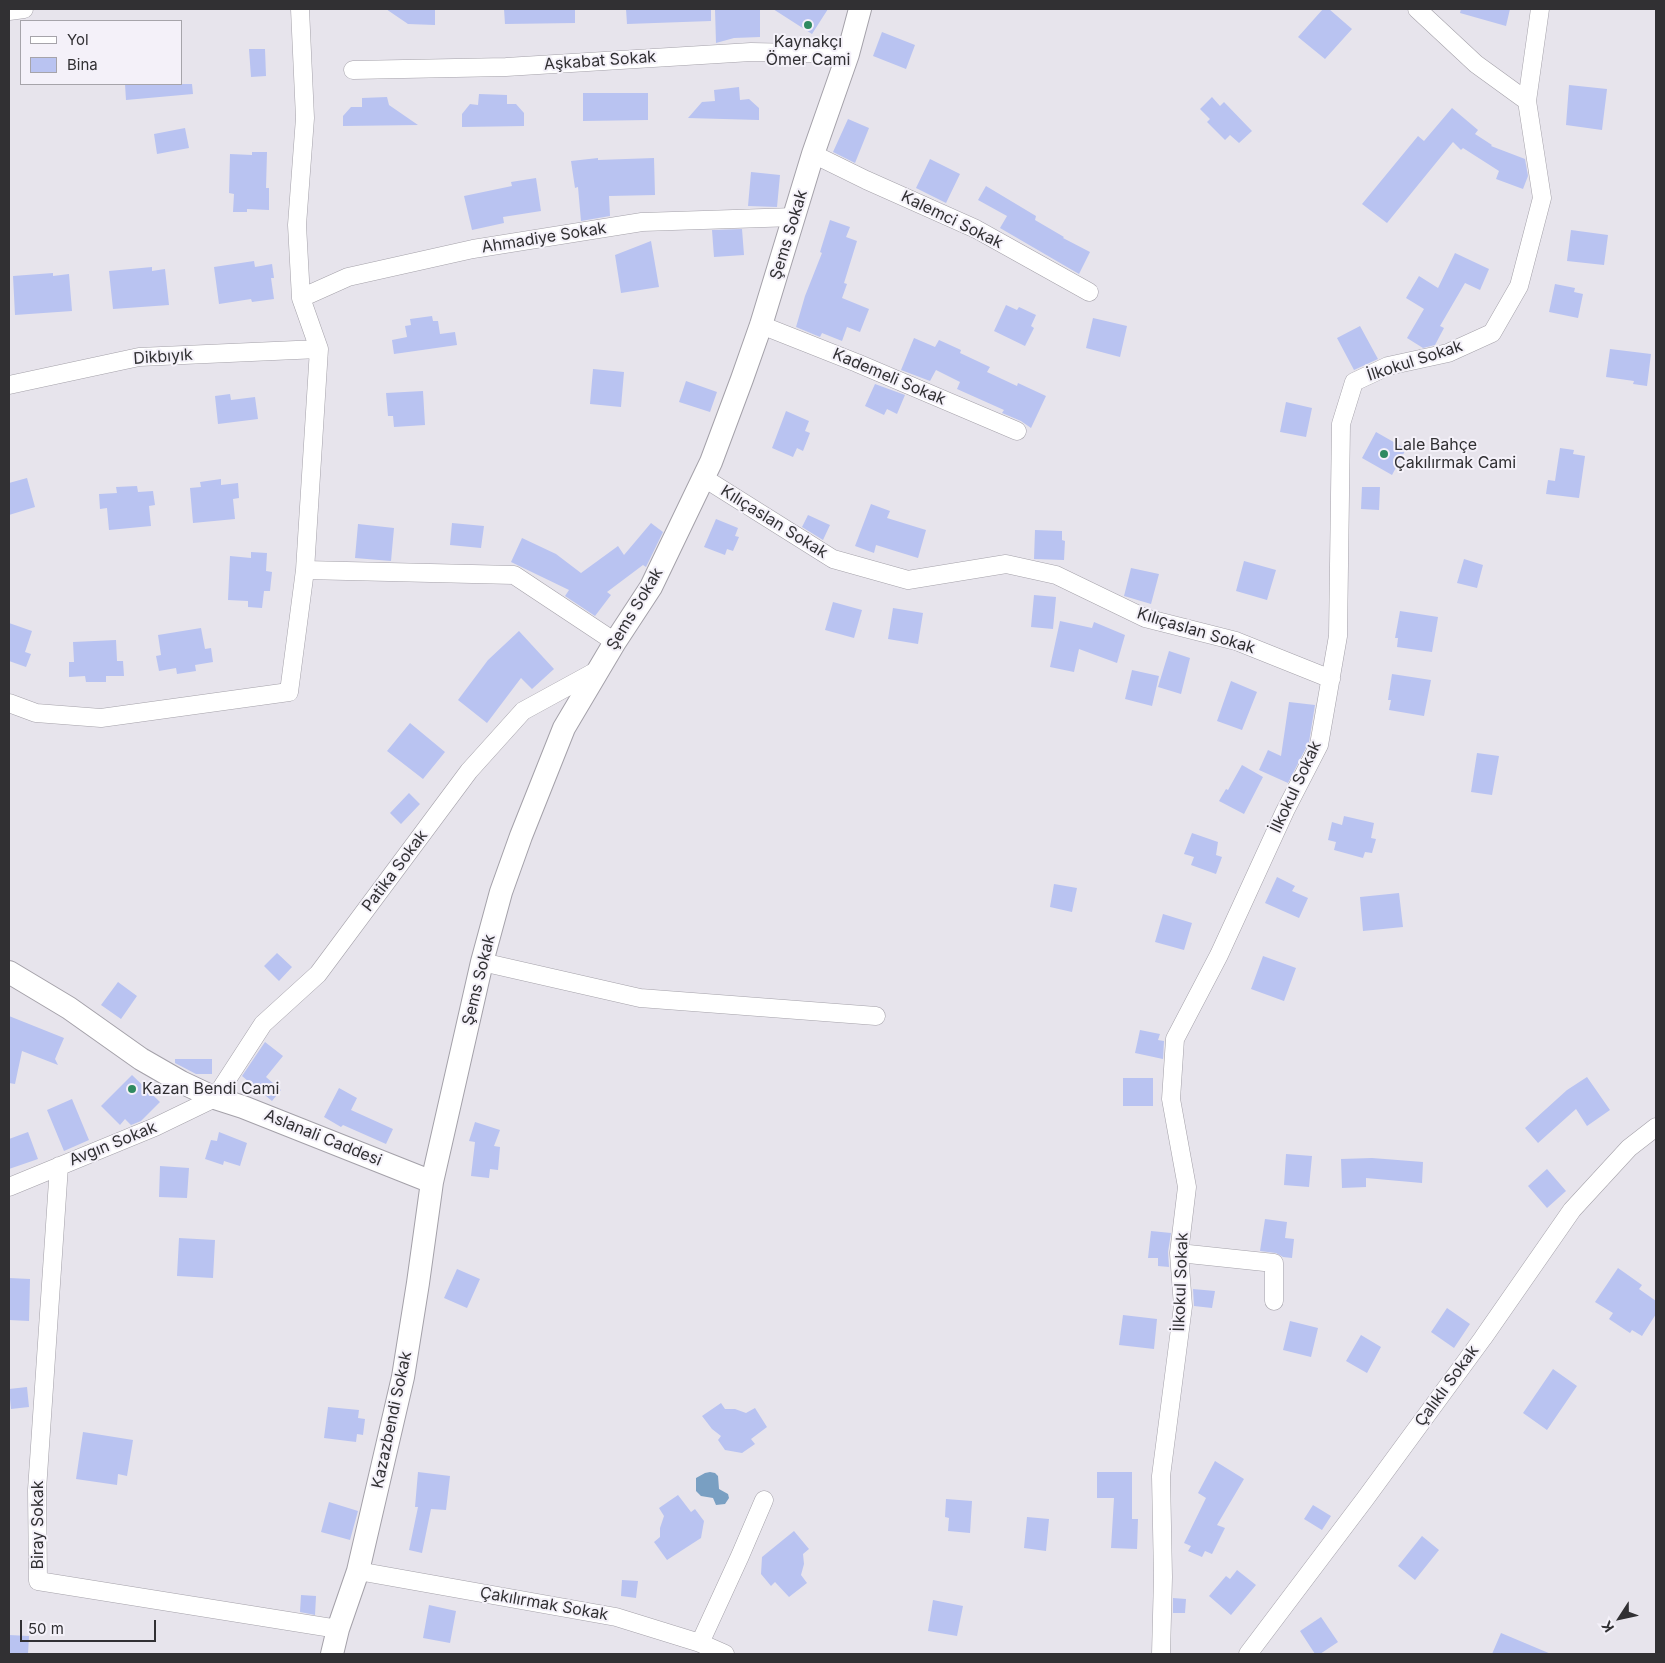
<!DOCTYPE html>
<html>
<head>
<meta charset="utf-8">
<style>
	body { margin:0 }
	#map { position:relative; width:1665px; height:1663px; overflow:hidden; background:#e7e4ec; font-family:Inter,sans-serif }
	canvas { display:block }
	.frame { position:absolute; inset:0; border:10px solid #313033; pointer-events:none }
	.legend { position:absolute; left:20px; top:20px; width:162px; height:65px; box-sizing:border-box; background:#f4f1f9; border:1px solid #a6a4aa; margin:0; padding:6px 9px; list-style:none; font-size:15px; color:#313033 }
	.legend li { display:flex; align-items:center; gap:10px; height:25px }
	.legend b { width:25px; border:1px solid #a6a4aa }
	.north { position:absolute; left:1595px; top:1593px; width:50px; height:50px; -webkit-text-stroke:4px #f4f1f9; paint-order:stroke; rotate:235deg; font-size:14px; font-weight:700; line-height:20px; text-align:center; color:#313033 }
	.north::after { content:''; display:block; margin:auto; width:18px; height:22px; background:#313033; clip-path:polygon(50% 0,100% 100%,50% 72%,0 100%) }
	.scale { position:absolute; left:20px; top:1620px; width:136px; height:22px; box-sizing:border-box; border:2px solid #313033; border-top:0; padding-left:6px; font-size:15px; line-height:18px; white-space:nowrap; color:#313033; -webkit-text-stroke:4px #f4f1f9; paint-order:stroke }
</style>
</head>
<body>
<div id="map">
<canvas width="1665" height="1663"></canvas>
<div class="frame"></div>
<ul class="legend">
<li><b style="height:6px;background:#fff"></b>Yol</li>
<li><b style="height:14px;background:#b9c3f1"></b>Bina</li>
</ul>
<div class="north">K</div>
<div class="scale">50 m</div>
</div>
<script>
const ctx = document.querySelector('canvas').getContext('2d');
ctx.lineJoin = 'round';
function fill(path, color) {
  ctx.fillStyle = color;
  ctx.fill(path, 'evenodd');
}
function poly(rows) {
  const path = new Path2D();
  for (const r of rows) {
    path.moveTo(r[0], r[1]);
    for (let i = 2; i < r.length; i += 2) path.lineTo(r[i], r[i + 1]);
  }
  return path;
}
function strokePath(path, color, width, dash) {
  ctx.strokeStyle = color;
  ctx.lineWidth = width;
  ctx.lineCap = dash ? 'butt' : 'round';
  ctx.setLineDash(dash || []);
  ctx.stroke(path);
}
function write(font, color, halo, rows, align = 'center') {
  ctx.font = font + ' Inter,sans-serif';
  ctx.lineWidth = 4;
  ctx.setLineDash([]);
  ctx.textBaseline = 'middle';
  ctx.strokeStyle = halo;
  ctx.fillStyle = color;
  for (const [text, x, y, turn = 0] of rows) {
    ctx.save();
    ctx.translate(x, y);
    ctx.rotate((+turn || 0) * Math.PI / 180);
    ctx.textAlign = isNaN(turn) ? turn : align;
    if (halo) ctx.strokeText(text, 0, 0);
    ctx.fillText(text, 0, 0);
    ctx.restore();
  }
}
fill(poly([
	[710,1472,715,1473,718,1476,719,1489,728,1494,729,1498,725,1504,716,1505,713,1498,701,1496,696,1491,696,1478,705,1473]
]), '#799fc2');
fill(poly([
	[386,9,435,9,435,25,408,24],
	[504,9,575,9,575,23,505,24],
	[626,9,711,9,711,21,627,24],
	[715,9,760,9,760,37,734,38,716,43],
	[773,9,828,9,812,34],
	[1323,9,1329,9,1352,29,1325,59,1298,37],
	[1461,9,1510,9,1506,26,1460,13],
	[882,32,915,45,906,69,873,56],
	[249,49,265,49,266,76,251,77],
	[125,84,192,84,193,94,126,100],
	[1569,85,1607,89,1602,130,1566,125],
	[739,87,740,100,749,99,759,108,759,120,688,118,702,102,715,101,714,90],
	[583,93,648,93,648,120,583,121],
	[479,94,507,95,507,104,516,104,524,113,524,126,462,127,462,114,470,104,478,105],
	[387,97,389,105,418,125,343,126,343,116,351,107,362,107,362,98],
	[1212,97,1220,106,1224,102,1252,131,1239,143,1230,135,1225,140,1207,122,1210,119,1200,109],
	[1452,108,1478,130,1475,134,1492,145,1491,146,1525,159,1528,176,1523,189,1496,179,1499,171,1463,148,1461,150,1453,142,1387,223,1362,204,1418,136,1424,141],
	[848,119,869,128,855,163,833,152],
	[185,128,189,148,157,154,154,134],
	[252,152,267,152,266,188,269,188,269,210,247,209,247,212,233,212,234,194,229,193,230,154,252,155],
	[598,158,598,160,654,158,655,195,609,196,610,216,581,221,578,187,575,188,571,161],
	[930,159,960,174,946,203,916,188],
	[751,172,780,175,777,207,748,206],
	[536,178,541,211,503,217,504,223,472,230,464,196,512,186,511,182],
	[986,186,1036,216,1035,220,1064,237,1063,238,1090,252,1079,274,1000,228,1007,216,978,200],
	[830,220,850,227,846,237,857,241,844,283,847,284,842,298,869,309,860,332,847,327,842,341,822,333,820,337,796,327,805,296,822,253,820,252],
	[742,229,744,255,714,257,712,230],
	[1571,230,1608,235,1604,265,1567,261],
	[651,241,659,287,621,293,615,255],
	[1455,253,1489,269,1480,290,1465,283,1440,326,1444,328,1435,345,1423,348,1407,338,1424,309,1406,298,1419,276,1438,288],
	[254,261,255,267,272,264,274,278,271,278,274,299,252,302,251,299,219,304,214,267],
	[152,267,152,271,165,269,169,305,113,309,109,271],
	[53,273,53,276,69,274,72,311,15,315,13,276],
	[1555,284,1575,288,1574,292,1583,294,1578,318,1549,312],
	[1006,305,1017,310,1019,307,1036,315,1031,326,1034,328,1025,346,994,331],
	[432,316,433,321,438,321,440,334,455,332,457,345,394,354,392,340,407,337,405,326,411,325,410,319],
	[1093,318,1127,326,1120,357,1086,348],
	[1360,326,1378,359,1354,370,1337,338],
	[914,338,935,347,939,340,961,350,960,353,990,367,987,372,1017,386,1018,383,1046,396,1031,428,1021,421,1002,413,1004,410,957,389,960,382,936,370,930,381,901,370],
	[1610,349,1651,354,1647,386,1633,384,1634,381,1606,377],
	[593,369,624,372,621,407,590,404],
	[686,381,717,392,710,412,679,402],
	[875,384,905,395,897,414,887,409,884,415,865,406],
	[423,391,425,425,394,427,393,416,388,416,386,393],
	[230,394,231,400,255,397,258,419,218,424,215,396],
	[1286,402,1312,408,1306,437,1280,432],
	[786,411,809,421,805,431,810,433,803,451,797,448,793,457,772,448],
	[1376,432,1406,449,1392,475,1362,458],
	[1560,448,1574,450,1573,454,1585,456,1579,498,1546,494,1548,480,1555,481],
	[27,478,35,507,9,515,9,483],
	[221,479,221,485,238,483,239,498,233,499,235,519,193,523,190,488,201,487,200,482],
	[137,486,138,492,153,491,155,505,149,506,151,526,109,530,107,508,100,509,99,494,117,493,116,487],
	[1362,487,1380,487,1379,510,1361,509],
	[871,504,890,511,887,518,926,530,918,558,876,545,874,553,855,546],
	[808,515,830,525,823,540,802,527],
	[716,519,738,528,735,536,739,537,733,551,727,549,725,555,704,547],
	[452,523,484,526,481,548,450,545],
	[651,523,663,532,646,567,643,565,607,592,611,595,595,616,565,596,569,590,511,562,522,538,556,554,581,573,618,546,624,555],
	[358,524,394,528,391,561,355,558],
	[1035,530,1062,531,1062,540,1065,541,1064,560,1034,559],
	[251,552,267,553,266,571,272,572,270,591,264,591,262,608,248,607,248,601,228,600,230,556,251,558],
	[1464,559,1483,565,1477,588,1457,583],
	[1244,561,1276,570,1267,600,1236,591],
	[1131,568,1159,574,1151,604,1124,596],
	[1034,595,1056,597,1053,629,1031,627],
	[833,602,862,610,854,638,825,630],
	[893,608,923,613,918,644,888,639],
	[1400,611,1438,617,1432,652,1397,647,1398,638,1395,638],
	[1060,621,1092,628,1094,622,1125,635,1117,663,1079,649,1074,672,1050,667],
	[9,623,32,631,25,652,31,654,26,667,9,661],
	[201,628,205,649,211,648,213,662,195,665,196,671,177,674,176,668,159,671,156,656,161,655,158,635],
	[519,631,554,669,532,689,521,678,487,723,458,700,488,660],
	[116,640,117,661,123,661,124,676,106,676,106,682,86,682,85,676,69,677,69,662,74,662,73,642],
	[1169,651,1190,658,1181,694,1158,687],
	[1132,670,1159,676,1152,706,1125,699],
	[1392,674,1431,680,1424,716,1389,710,1391,700,1388,700],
	[1231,681,1257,692,1242,730,1217,721],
	[1289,702,1315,705,1309,742,1288,783,1259,770,1268,750,1281,756],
	[410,723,445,752,423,779,387,751],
	[1477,753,1499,756,1492,795,1471,792],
	[1242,765,1263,777,1244,814,1219,801,1226,789,1228,790],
	[409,793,420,804,401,824,390,813],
	[1344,816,1374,823,1371,838,1376,839,1372,853,1365,852,1363,858,1334,850,1336,842,1328,840,1332,822,1342,825],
	[1192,833,1218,842,1216,855,1222,857,1216,874,1191,865,1194,857,1184,854],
	[1277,877,1295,886,1292,891,1308,898,1299,918,1265,903],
	[1054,884,1077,888,1072,912,1050,907],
	[1399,893,1403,927,1363,931,1360,897],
	[1163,914,1192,923,1184,950,1155,942],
	[277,953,292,967,279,981,264,966],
	[1263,956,1296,968,1284,1001,1251,989],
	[118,982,137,996,121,1019,101,1005],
	[9,1016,64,1038,55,1059,58,1065,22,1051,15,1084,9,1083],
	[1140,1030,1160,1034,1158,1040,1164,1041,1163,1059,1135,1053],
	[265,1042,283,1056,266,1077,281,1090,272,1101,242,1076],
	[175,1059,212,1059,212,1074,196,1074,175,1063],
	[132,1075,160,1102,141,1121,131,1125,125,1119,120,1125,101,1106],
	[1587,1077,1610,1110,1587,1126,1576,1109,1538,1143,1525,1128,1567,1090],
	[1123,1078,1153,1078,1153,1106,1123,1106],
	[339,1088,357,1098,351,1110,393,1129,386,1144,343,1125,341,1127,324,1117],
	[72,1099,89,1140,64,1151,47,1110],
	[475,1122,500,1130,494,1146,500,1147,498,1170,490,1169,489,1178,471,1176,475,1142,469,1141],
	[28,1132,38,1159,9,1169,9,1139],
	[219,1132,247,1143,240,1166,224,1161,223,1165,205,1159,211,1140,217,1141],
	[1286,1154,1312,1156,1309,1187,1284,1185],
	[1372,1158,1423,1162,1422,1183,1366,1178,1366,1187,1342,1188,1341,1159],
	[160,1166,189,1168,187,1198,159,1197],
	[1547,1169,1566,1191,1547,1208,1528,1186],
	[1265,1219,1287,1222,1285,1238,1294,1239,1292,1258,1283,1257,1276,1253,1260,1251],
	[1151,1231,1171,1233,1168,1252,1169,1267,1158,1266,1158,1258,1148,1258],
	[179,1238,215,1240,213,1278,177,1276],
	[1618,1268,1642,1285,1639,1289,1656,1301,1656,1314,1642,1336,1632,1330,1630,1333,1609,1319,1613,1313,1595,1302],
	[457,1269,480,1279,467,1308,444,1298],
	[9,1278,30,1279,29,1321,9,1320],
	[1193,1289,1215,1291,1212,1308,1194,1306],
	[1447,1308,1470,1324,1454,1348,1431,1332],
	[1123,1315,1157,1319,1154,1349,1119,1345],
	[1290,1321,1318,1328,1311,1357,1283,1350],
	[1361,1335,1381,1347,1367,1373,1346,1361],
	[1553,1369,1577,1386,1547,1430,1523,1413],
	[27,1387,29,1407,11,1409,9,1389],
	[721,1403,725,1409,735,1409,746,1413,755,1408,767,1427,751,1439,755,1444,742,1453,725,1450,718,1440,721,1436,712,1429,702,1416],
	[328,1407,359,1410,358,1418,365,1419,363,1435,357,1434,356,1442,324,1438],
	[83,1432,133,1440,127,1476,118,1474,117,1485,76,1479],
	[1215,1461,1244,1479,1217,1525,1225,1528,1212,1554,1205,1551,1202,1557,1188,1551,1191,1546,1184,1543,1206,1498,1198,1493],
	[418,1472,450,1476,446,1510,431,1509,422,1553,409,1550,418,1507,415,1507],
	[1097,1472,1132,1472,1132,1519,1138,1519,1137,1549,1111,1548,1114,1498,1097,1498],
	[678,1495,691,1512,695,1509,704,1521,701,1538,667,1560,654,1542,660,1537,660,1528,664,1516,659,1508],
	[946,1499,972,1501,970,1533,948,1531,949,1518,945,1517],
	[329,1502,358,1511,350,1540,321,1532],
	[1313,1505,1331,1516,1322,1530,1304,1519],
	[1027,1517,1049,1519,1046,1551,1024,1548],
	[794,1531,809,1549,803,1554,804,1564,801,1575,807,1583,789,1597,775,1582,771,1586,761,1574,762,1557],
	[1422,1536,1439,1550,1415,1580,1398,1566],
	[1237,1570,1256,1585,1231,1615,1209,1596,1226,1576,1230,1579],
	[622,1580,638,1581,636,1598,621,1596],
	[301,1595,316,1596,315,1615,300,1612],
	[1173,1598,1186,1599,1185,1613,1173,1613],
	[933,1600,963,1606,957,1636,928,1631],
	[429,1605,456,1611,450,1643,423,1638],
	[1321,1617,1338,1642,1320,1654,1315,1654,1300,1631],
	[1501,1633,1551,1654,1492,1654],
	[9,1635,29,1636,28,1654,9,1654]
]), '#b9c3f1');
const minor = poly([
	[1417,9,1476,64,1527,101],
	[9,11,24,9],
	[353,70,506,67,751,52,848,54],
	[813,154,866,180,976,229,1089,292],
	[301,298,348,277,473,249,642,222,795,217],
	[761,325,857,363,1017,431],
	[9,385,139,357,319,349],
	[704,478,833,559,908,580,1006,564,1056,575,1145,618,1236,641,1331,679],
	[305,570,514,575,615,642],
	[9,703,36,713,101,718,289,692,305,570,319,349,301,298,297,225,305,118,300,9],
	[482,962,640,998,876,1016],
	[59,1166,37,1490,38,1581,338,1629],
	[9,1187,155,1127,215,1098,263,1024,318,974,469,771,523,711,598,670],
	[1179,1253,1274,1263,1274,1301],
	[358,1571,616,1617,700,1643,725,1654],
	[700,1643,740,1556,764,1500],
	[1161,1654,1163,1577,1161,1476,1183,1306,1179,1253,1187,1187,1171,1099,1175,1039,1219,955,1285,811,1319,745,1338,636,1341,424,1354,382,1388,366,1448,353,1492,333,1519,286,1542,198,1527,101,1540,9],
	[1248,1654,1365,1499,1483,1338,1572,1210,1629,1148,1656,1127]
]);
const tertiary = poly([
	[9,972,69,1008,141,1059,181,1082,215,1098,243,1107,432,1182],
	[332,1654,338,1629,358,1571,403,1377,418,1283,432,1182,482,962,501,892,521,836,564,728,615,642,651,587,711,462,742,379,761,325,813,154,848,54,860,9]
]);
strokePath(minor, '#a4a1a9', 19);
strokePath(tertiary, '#a4a1a9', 24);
strokePath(minor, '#fff', 18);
strokePath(tertiary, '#fff', 22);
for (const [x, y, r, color] of [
	[808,25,5,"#2f8a60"],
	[1384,454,5,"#2f8a60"],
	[132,1089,5,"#2f8a60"]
]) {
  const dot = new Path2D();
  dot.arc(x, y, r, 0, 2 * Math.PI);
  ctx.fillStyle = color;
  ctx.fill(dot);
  strokePath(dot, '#f4f1f9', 2);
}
write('16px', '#313033', '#f4f1f9', [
	["Kaynakçı",808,42,"center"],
	["Ömer Cami",808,60,"center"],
	["Lale Bahçe",1394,445],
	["Çakılırmak Cami",1394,463],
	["Kazan Bendi Cami",142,1089]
], 'left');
write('16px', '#313033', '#f4f1f9', [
	["Aşkabat Sokak",600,61,-4],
	["Kalemci Sokak",952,220,26],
	["Şems Sokak",789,235,-73],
	["Ahmadiye Sokak",544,238,-9],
	["Dikbıyık",163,357,-4],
	["İlkokul Sokak",1415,361,-18],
	["Kademeli Sokak",889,377,23],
	["Kılıçaslan Sokak",774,522,32],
	["Şems Sokak",635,609,-59],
	["Kılıçaslan Sokak",1196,631,17],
	["İlkokul Sokak",1296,787,-65],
	["Patika Sokak",395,871,-53],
	["Şems Sokak",479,980,-76],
	["Aslanali Caddesi",323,1138,22],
	["Avgın Sokak",113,1144,-22],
	["İlkokul Sokak",1181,1282,-88],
	["Çalıklı Sokak",1447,1386,-54],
	["Kazazbendi Sokak",392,1420,-78],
	["Biray Sokak",38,1525,-90],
	["Çakılırmak Sokak",544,1604,10]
]);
</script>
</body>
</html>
